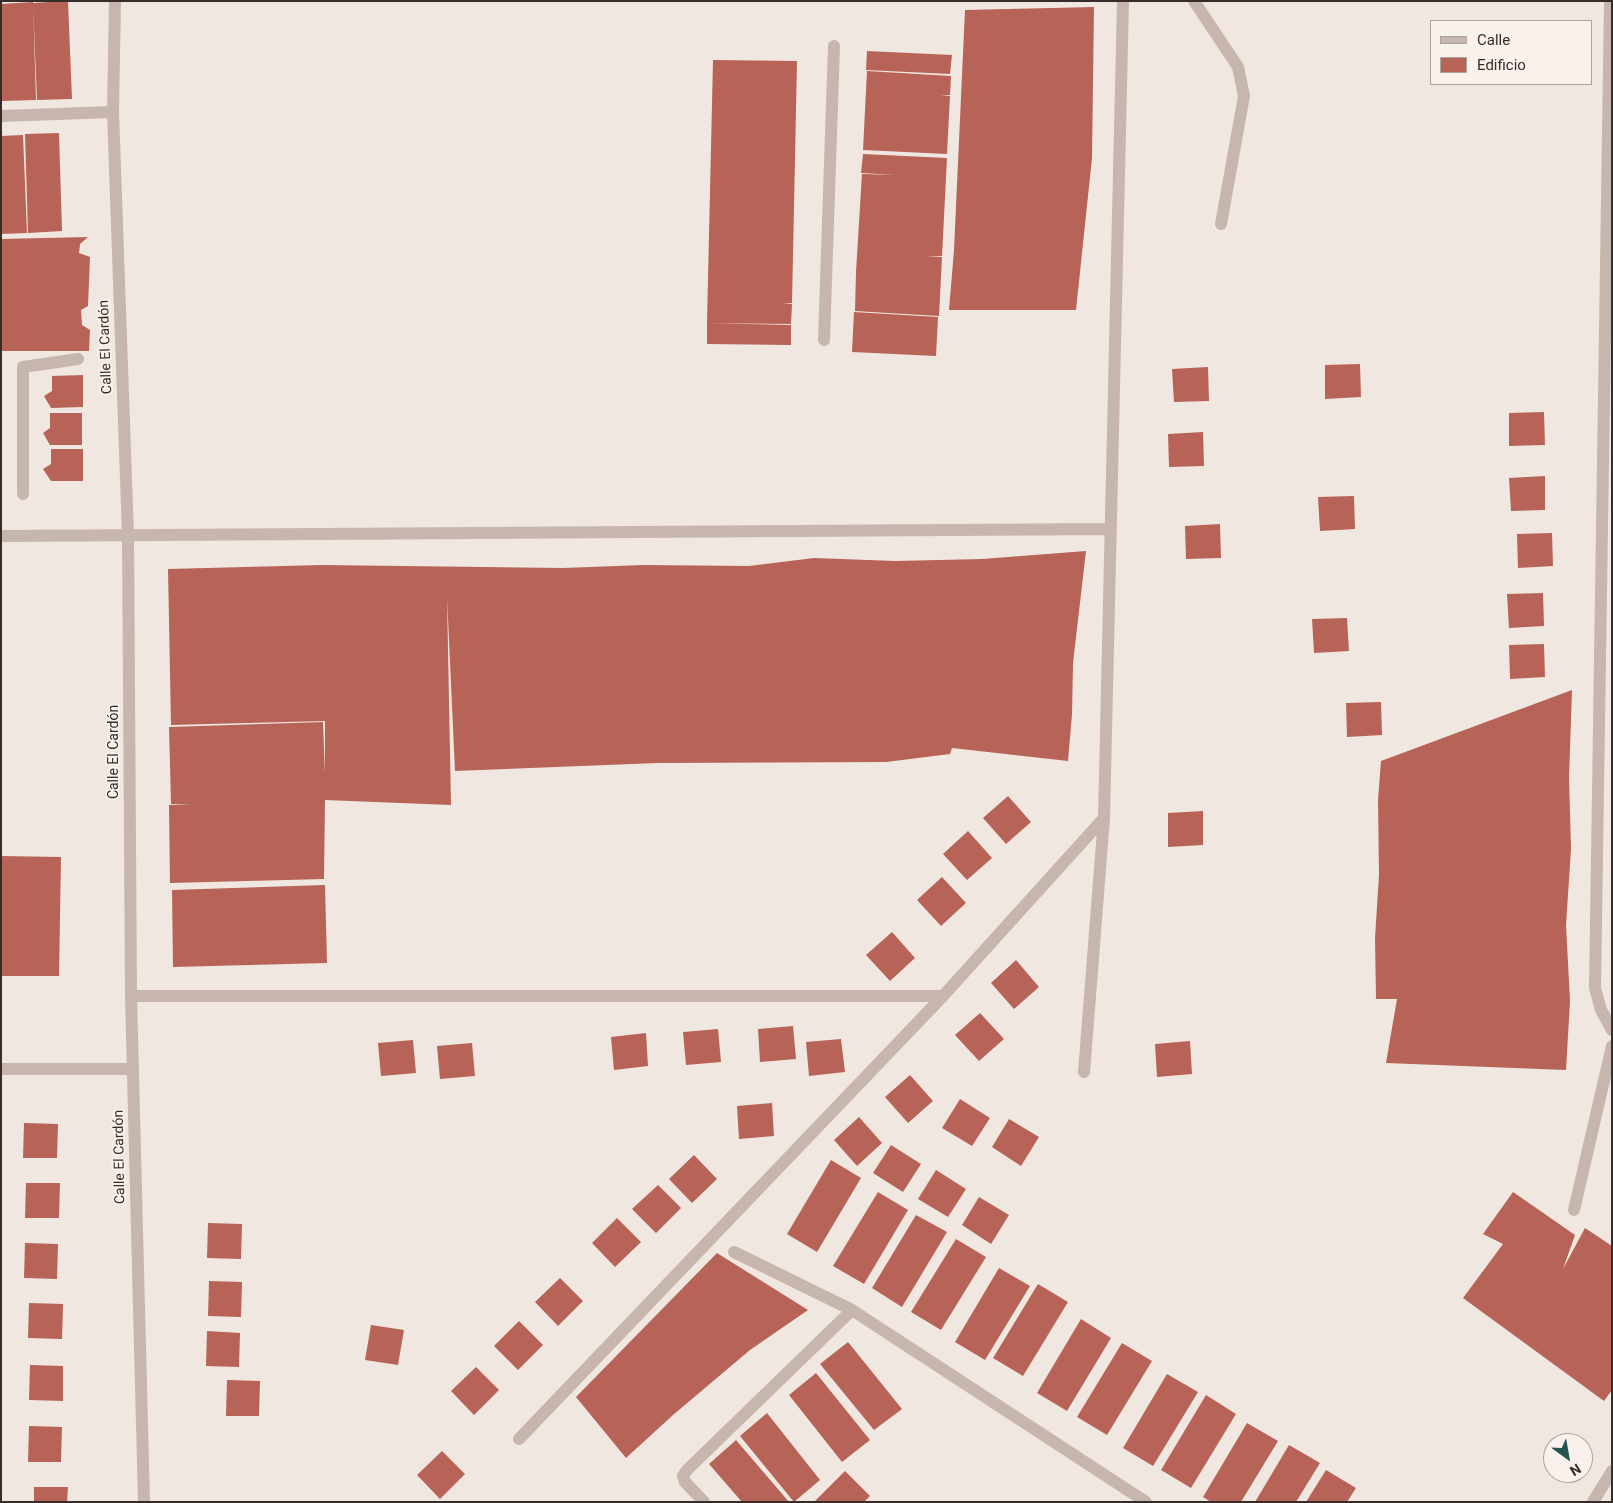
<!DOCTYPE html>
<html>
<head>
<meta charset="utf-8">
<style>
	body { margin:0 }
	#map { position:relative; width:1613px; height:1503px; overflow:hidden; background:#f0e7e0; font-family:Roboto,sans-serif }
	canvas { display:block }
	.frame { position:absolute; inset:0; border:2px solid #362d2b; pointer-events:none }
	.legend { position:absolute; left:1430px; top:20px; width:162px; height:65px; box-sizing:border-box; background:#f8f1ec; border:1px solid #aaa39f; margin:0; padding:6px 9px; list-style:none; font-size:15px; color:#362d2b }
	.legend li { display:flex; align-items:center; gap:10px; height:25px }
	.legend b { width:25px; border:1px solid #aaa39f }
	.north { position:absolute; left:1543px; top:1433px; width:50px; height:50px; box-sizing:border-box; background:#f8f1ec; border:1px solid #aaa39f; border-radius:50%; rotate:148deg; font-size:14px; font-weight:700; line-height:20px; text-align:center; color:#362d2b }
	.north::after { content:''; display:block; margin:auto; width:18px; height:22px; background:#255351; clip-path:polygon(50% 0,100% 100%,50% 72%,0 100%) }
</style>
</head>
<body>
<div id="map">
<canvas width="1613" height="1503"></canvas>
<div class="frame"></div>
<ul class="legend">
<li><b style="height:6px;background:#c7b6ad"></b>Calle</li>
<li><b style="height:14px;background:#b76357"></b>Edificio</li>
</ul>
<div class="north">N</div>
</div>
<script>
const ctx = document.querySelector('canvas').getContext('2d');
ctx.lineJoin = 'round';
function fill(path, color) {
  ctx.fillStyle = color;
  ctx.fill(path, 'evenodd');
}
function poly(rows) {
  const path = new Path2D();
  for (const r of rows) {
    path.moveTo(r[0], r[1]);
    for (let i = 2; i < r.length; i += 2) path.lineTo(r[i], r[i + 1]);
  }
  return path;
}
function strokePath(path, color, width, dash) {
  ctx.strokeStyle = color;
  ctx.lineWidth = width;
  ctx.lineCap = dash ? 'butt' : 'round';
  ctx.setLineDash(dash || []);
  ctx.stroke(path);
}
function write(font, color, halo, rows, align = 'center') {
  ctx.font = font + ' Roboto,sans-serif';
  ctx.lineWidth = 4;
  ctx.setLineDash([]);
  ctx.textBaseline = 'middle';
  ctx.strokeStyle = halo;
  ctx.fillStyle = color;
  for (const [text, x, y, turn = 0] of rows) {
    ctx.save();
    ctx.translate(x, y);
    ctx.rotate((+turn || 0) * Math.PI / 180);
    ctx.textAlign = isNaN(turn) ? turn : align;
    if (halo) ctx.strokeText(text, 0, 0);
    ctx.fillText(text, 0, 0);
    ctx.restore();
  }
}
fill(poly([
	[64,1,68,1,72,99,37,100,33,3],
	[33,2,36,100,2,101,1,4],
	[1094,7,1092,158,1076,310,949,310,954,250,965,10],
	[867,51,952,55,950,74,866,70],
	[713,60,797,61,792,303,783,303,792,304,791,324,707,323],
	[867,71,951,76,950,95,941,95,950,96,947,154,863,150],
	[59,133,62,231,28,233,25,134],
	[23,135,27,233,1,234,1,136],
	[863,154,947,158,942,256,926,256,942,257,939,316,855,311,856,272,862,174,896,175,861,173],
	[88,237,80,244,79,253,90,257,88,306,81,310,82,325,90,330,89,351,1,351,1,239],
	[854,312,938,317,936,356,852,352],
	[707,323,791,325,791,345,707,344],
	[1360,364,1361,397,1325,399,1325,365],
	[1208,367,1209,401,1174,402,1172,369],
	[83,375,83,407,51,408,44,396,52,391,52,376],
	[1544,412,1545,445,1509,446,1509,413],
	[50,413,82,413,82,445,50,445,43,433,50,428],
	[1203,432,1204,466,1169,467,1168,434],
	[51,449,83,449,83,481,51,481,43,469,51,464],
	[1545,476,1545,510,1511,511,1509,478],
	[1354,496,1355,529,1320,531,1318,497],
	[1220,524,1221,558,1186,559,1185,526],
	[1552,533,1553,566,1518,568,1517,534],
	[1086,551,1073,663,1072,714,1068,761,952,748,950,754,886,762,657,763,455,771,447,597,451,805,325,800,324,879,170,883,169,805,191,804,171,804,169,727,323,722,325,774,325,721,171,725,168,569,322,565,563,568,644,565,749,566,814,558,895,561,982,559],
	[1543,593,1544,626,1509,628,1507,594],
	[1347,618,1349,651,1314,653,1312,619],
	[1544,644,1545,677,1510,679,1509,645],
	[1572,690,1569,778,1571,849,1566,925,1570,1001,1566,1070,1386,1063,1397,999,1376,999,1375,938,1379,875,1378,800,1381,761],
	[1381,702,1382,735,1347,737,1346,703],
	[1008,796,1031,822,1006,844,983,818],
	[1203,811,1203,845,1168,847,1168,813],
	[968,831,992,858,967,880,943,854],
	[1,856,61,857,59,976,1,976],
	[942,877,966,903,941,926,917,900],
	[325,885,327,963,173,967,172,890],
	[892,932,915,958,890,981,866,955],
	[1016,960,1039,987,1014,1009,991,983],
	[980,1013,1004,1039,979,1061,955,1035],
	[793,1026,796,1059,760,1062,758,1029],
	[718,1029,721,1062,686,1065,683,1032],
	[646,1033,648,1066,614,1070,611,1037],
	[841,1039,845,1072,809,1076,806,1042],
	[413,1040,416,1073,381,1076,378,1043],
	[1190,1041,1192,1074,1157,1077,1155,1044],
	[472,1043,475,1076,440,1079,437,1046],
	[910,1075,933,1101,908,1123,885,1097],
	[960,1099,990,1118,972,1146,942,1128],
	[772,1103,774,1136,739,1139,737,1106],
	[859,1117,882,1143,857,1166,834,1140],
	[1009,1119,1039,1137,1021,1166,992,1147],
	[24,1123,58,1124,57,1158,23,1158],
	[891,1145,921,1164,903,1192,873,1173],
	[694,1155,717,1179,692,1203,669,1179],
	[831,1160,861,1178,817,1252,787,1234],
	[936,1170,966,1189,948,1217,918,1199],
	[26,1183,60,1183,59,1218,25,1218],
	[658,1185,681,1208,656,1233,632,1209],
	[878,1192,908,1210,864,1284,833,1266],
	[1513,1192,1575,1235,1563,1269,1585,1228,1612,1246,1612,1390,1604,1401,1463,1298,1503,1244,1483,1234],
	[979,1197,1009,1215,991,1244,962,1225],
	[916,1215,947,1232,902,1307,872,1288],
	[617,1218,641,1242,615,1267,592,1243],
	[208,1223,242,1224,241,1259,207,1258],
	[956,1239,986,1257,941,1330,911,1312],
	[25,1243,58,1244,57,1279,24,1278],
	[717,1253,808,1310,750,1350,673,1415,626,1458,576,1397],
	[999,1268,1030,1286,985,1360,955,1342],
	[560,1278,583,1301,558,1326,535,1302],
	[209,1281,242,1282,241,1317,208,1316],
	[1038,1284,1068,1302,1023,1376,993,1358],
	[29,1303,63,1304,62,1339,28,1338],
	[1081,1319,1111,1338,1067,1411,1037,1393],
	[519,1321,543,1345,518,1370,494,1346],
	[371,1325,404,1330,398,1365,365,1360],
	[207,1331,240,1333,239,1367,206,1366],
	[848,1342,902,1409,874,1430,820,1364],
	[1122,1343,1152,1361,1107,1435,1077,1417],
	[30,1365,63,1366,63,1401,29,1400],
	[476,1367,499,1390,474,1415,451,1391],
	[816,1373,870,1440,842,1462,789,1395],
	[1167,1374,1198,1392,1153,1466,1123,1448],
	[227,1380,260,1381,259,1416,226,1416],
	[1206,1395,1236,1414,1191,1488,1161,1470],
	[767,1413,820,1480,794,1502,740,1436],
	[1247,1423,1278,1441,1241,1502,1211,1502,1203,1497],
	[29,1426,62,1427,61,1462,28,1462],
	[736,1440,789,1502,742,1502,709,1464],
	[1289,1445,1320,1463,1296,1502,1255,1502],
	[442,1451,465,1474,440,1499,417,1475],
	[1326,1470,1356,1488,1347,1502,1306,1502],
	[845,1471,870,1496,864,1502,814,1502],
	[34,1487,68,1487,67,1502,34,1502]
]), '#b76357');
strokePath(poly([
	[1194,1,1238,67,1244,96,1221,224]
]), '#c7b6ad', 12);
strokePath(poly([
	[115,1,113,112,128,535,131,996,144,1502],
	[1610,1,1595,988,1601,1010,1612,1030],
	[1,116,113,112],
	[824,340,834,46],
	[23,494,23,367,78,359],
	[1,536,1110,529],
	[131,996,943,996],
	[1,1069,133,1069],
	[1084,1072,1104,818,1123,1],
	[1574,1210,1612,1046],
	[734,1252,852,1310,1146,1502],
	[519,1439,943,996,1104,818],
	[704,1502,685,1482,683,1476,687,1470,852,1310],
	[1593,1502,1612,1471]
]), '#c7b6ad', 12);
write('14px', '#362d2b', '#f8f1ec', [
	["Calle El Cardón",106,347,-92],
	["Calle El Cardón",114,752,-90],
	["Calle El Cardón",120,1157,-91]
]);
</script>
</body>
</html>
